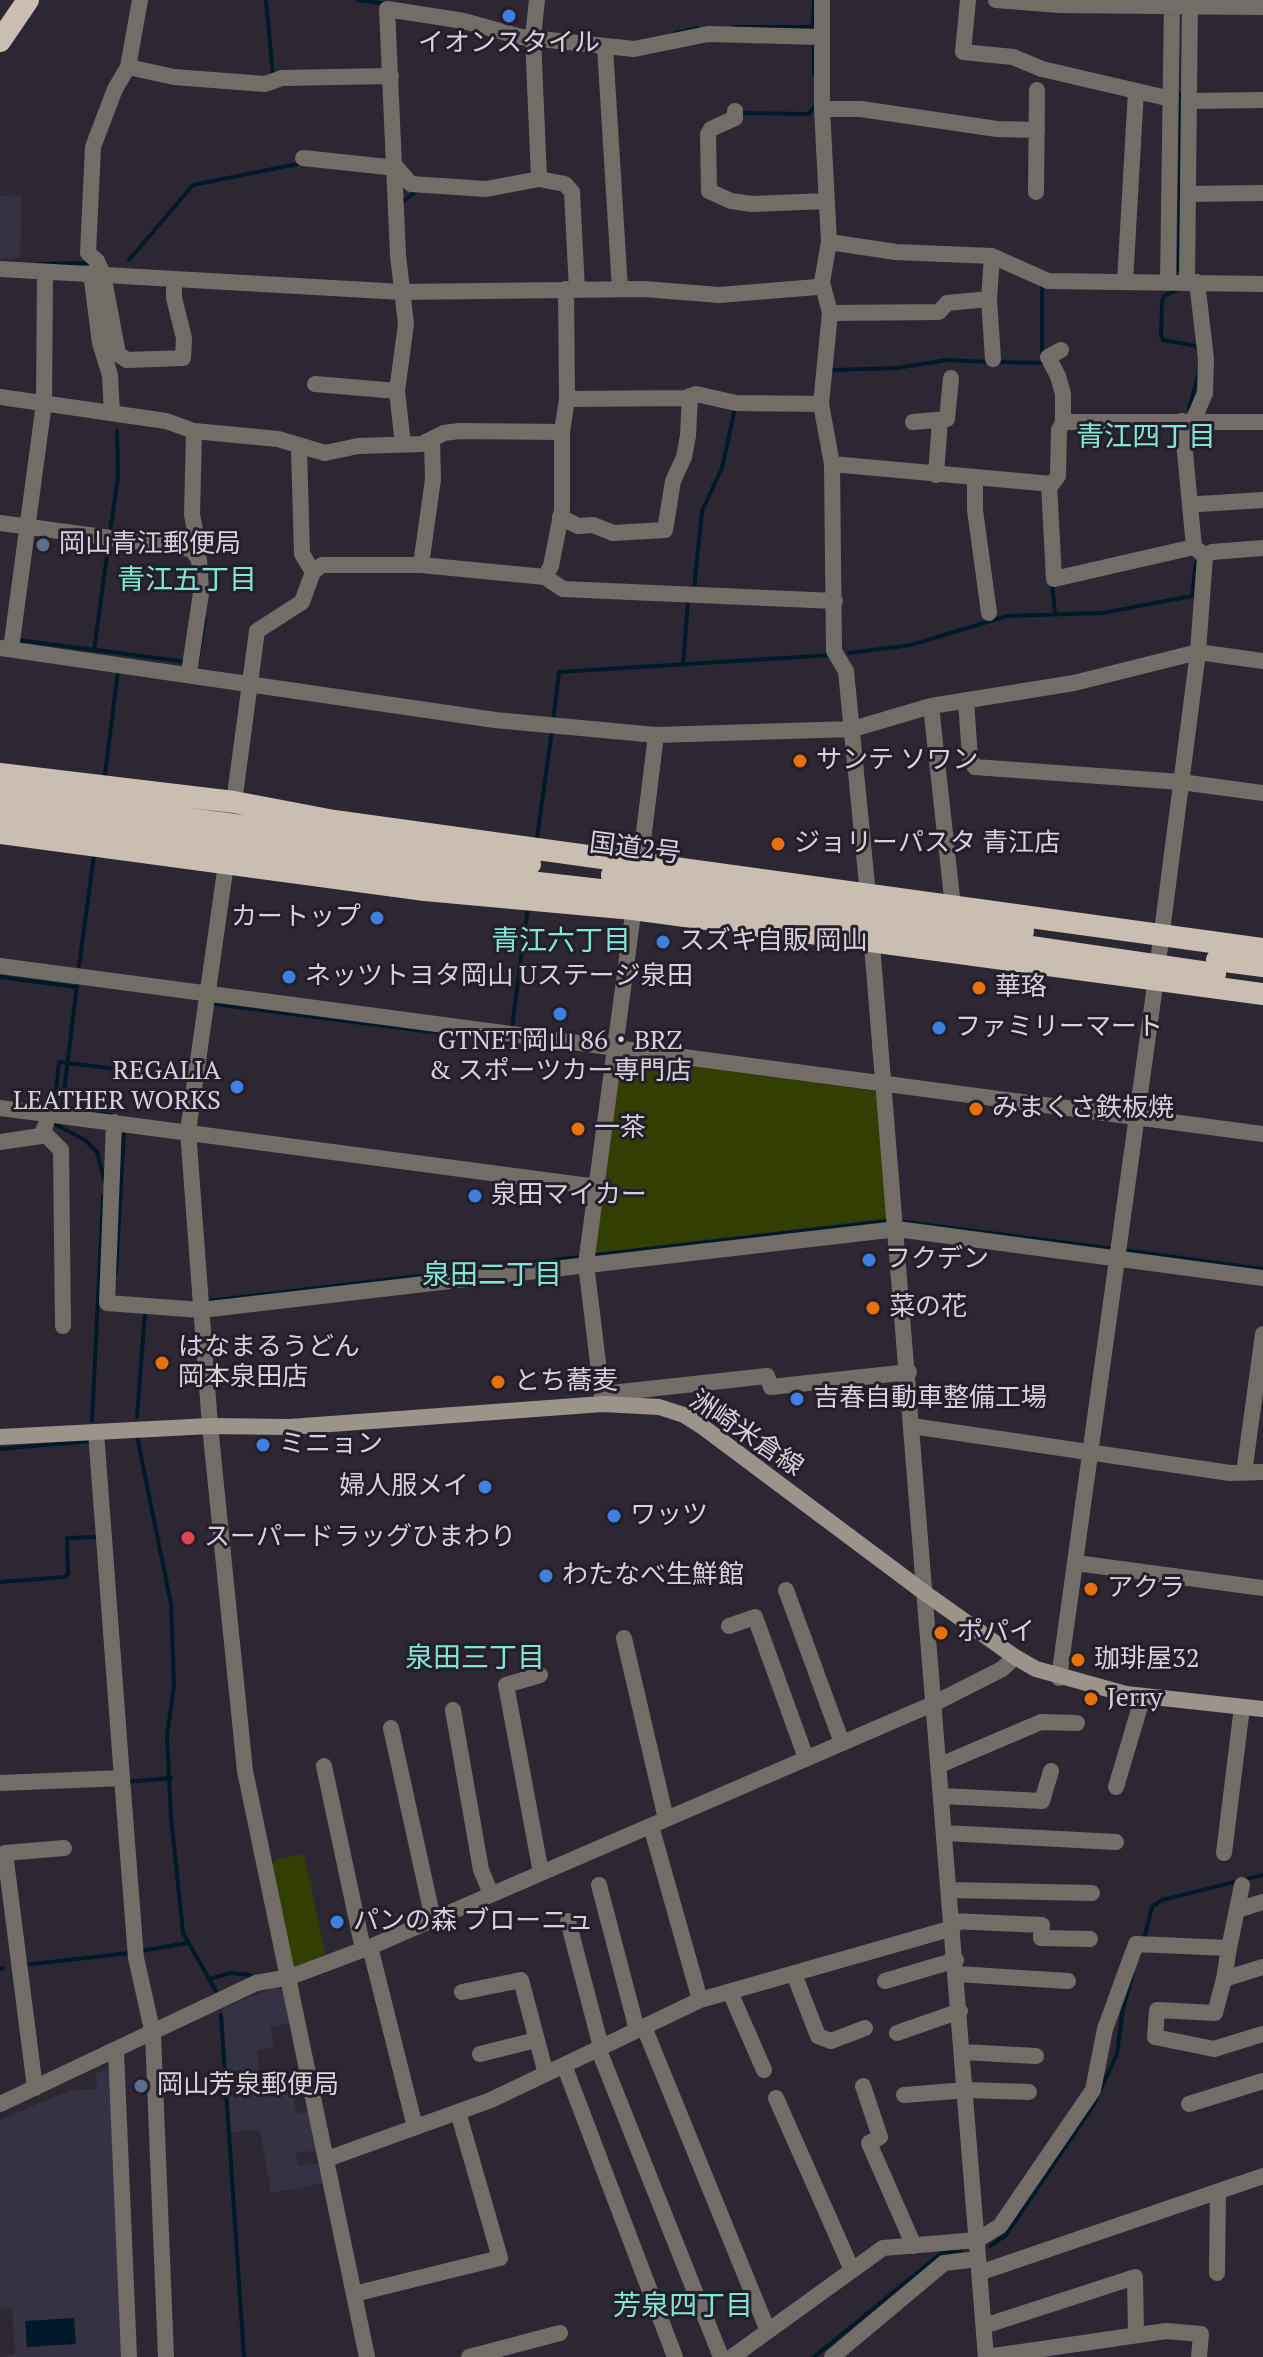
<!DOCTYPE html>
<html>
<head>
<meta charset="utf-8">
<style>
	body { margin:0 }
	canvas { display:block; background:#2d2734 }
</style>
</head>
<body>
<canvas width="1263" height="2357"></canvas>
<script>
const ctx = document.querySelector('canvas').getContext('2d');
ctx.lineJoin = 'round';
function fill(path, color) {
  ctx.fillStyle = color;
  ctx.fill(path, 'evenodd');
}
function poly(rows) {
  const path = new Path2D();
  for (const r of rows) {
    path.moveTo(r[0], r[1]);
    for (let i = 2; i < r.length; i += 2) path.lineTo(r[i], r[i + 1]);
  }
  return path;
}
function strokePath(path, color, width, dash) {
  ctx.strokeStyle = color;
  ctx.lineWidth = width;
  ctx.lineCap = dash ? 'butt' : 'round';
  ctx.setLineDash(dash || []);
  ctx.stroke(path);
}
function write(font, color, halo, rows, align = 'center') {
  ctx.font = font + ' "PT Serif","Noto Sans JP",serif';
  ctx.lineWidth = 6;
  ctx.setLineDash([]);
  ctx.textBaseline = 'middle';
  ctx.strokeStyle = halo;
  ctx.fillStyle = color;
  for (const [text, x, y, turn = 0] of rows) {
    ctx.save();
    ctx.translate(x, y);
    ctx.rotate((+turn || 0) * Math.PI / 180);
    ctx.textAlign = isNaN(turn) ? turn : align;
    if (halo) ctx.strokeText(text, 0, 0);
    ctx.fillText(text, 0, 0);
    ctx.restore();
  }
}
fill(poly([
	[22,195,20,258,0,259,0,196]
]), '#363142');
fill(poly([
	[278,1986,284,1990,291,2023,271,2027,273,2048,257,2050,260,2077,284,2076,289,2092,293,2092,296,2113,310,2112,317,2150,296,2153,298,2166,319,2163,324,2183,271,2193,260,2130,231,2132,222,2008],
	[106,2070,109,2072,122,2357,0,2357,15,2354,12,2308,0,2309,0,2120,71,2090,97,2089,96,2074]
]), '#353243');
fill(poly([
	[628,1057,873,1091,879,1097,889,1218,595,1253,621,1062],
	[304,1854,325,1954,293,1968,272,1865,278,1859]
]), '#333e03');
fill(poly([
	[74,2318,76,2344,27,2347,25,2321]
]), '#001929');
strokePath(poly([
	[266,0,273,76],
	[358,0,388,4],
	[734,27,813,27],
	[813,30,814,0],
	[675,33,697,28],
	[814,42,814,74],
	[741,113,809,114,815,106],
	[402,202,417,191],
	[129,260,193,185,302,163],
	[38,264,89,263],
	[1179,270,1181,94],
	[1042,285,1042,354],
	[1177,290,1164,296,1162,302,1161,336,1163,340,1196,346,1199,351],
	[996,362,1046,363],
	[833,370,897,368,947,360,988,362],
	[1189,409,1199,372],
	[110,532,118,476,117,431],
	[1052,583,1055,613],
	[694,589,702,511,722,468,735,408],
	[18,640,188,662],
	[94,650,109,541],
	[849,653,911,645,1007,616,1102,613,1192,596,1196,562],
	[197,663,205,619],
	[683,665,688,600],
	[553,721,559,672,832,655],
	[105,774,118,671],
	[537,838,552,730],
	[79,966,94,855],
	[0,977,76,987],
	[77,985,62,1108,113,1115],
	[214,1004,510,1042],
	[512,1026,528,907],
	[54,1111,59,1062,188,1078,188,1075],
	[53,1123,85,1140,97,1152,104,1179],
	[897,1221,1114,1249],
	[1123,1250,1263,1269],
	[597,1255,888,1221],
	[116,1273,124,1130],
	[208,1301,579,1257],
	[137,1417,145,1312],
	[92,1421,103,1196],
	[137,1436,171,1604,174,1684,167,1737,171,1817,183,1933,216,1991],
	[0,1449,91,1441],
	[0,1582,65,1577,68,1574,67,1538,96,1537],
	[127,1782,171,1778],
	[1144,1939,1152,1907,1162,1900,1263,1875],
	[141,1951,188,1943],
	[24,1965,129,1953],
	[0,1969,3,1968],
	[209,1979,231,1973,250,1975,252,1979],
	[221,2015,244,2357],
	[990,2246,1006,2235,1093,2106,1117,2054,1123,2008,1133,1974],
	[814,2357,940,2254,961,2250]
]), '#001929', 4);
strokePath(poly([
	[140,0,128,67,115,89,93,147,88,253,97,261,103,274,118,354,127,360,183,358,184,338,174,298,174,279],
	[537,0,533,37,539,179,565,184,572,192,577,290],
	[822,0,822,109,829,242,822,282,830,313,821,404,832,464,834,651,846,671,869,905],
	[968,0,963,52,1013,57,1042,69,1171,99],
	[996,0,1059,5,1263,7],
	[605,47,620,289],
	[128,67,174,77,265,84,282,78,391,76],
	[1189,101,1263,100],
	[822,109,861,109,997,129,1037,130],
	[735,111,735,118,711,129,708,134,709,191,731,201,752,204,826,201],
	[303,158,397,168,411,184,486,189,539,179],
	[1036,192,1037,90],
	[1188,194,1263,193],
	[829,242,896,252,992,256,1048,281,1263,284],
	[992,256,989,299,993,359],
	[0,269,402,292,644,289,719,295,817,287,822,282],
	[91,273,100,343,110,375,112,413],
	[1125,282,1136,91],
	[1168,282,1172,0],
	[1187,282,1190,0],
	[830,313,939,312,947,303,989,299],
	[1061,350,1048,357,1058,376,1063,394,1063,422],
	[315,384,397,391],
	[0,397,166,421,194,431,278,439,325,453,358,446,422,444,444,433,459,431,562,432],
	[567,399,685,398,696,394,736,403,821,404],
	[1182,421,1194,547],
	[1193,421,1205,393,1206,359,1197,282],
	[913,422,947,419,951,378],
	[403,445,397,391,406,324,398,255,387,9,464,21,521,37,634,49,708,34,822,37],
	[299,448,302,554,313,572],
	[832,464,1052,484,1058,476,1059,430,1063,422,1263,422],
	[936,475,940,420],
	[975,478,975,510,989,613],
	[1049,484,1054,579,1194,547,1205,556],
	[1199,504,1263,500],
	[560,517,578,526,593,525,613,533,665,530,673,481,684,457,688,436,690,396],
	[0,523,191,549,199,559,201,593,189,673],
	[194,552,198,545,192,515,194,431],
	[421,565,433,479,432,442],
	[545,577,551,566,562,510,562,432,567,399,566,289],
	[0,648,495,720,656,735,853,729,931,706,1074,683,1198,652,1263,661],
	[11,649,44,403,45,272],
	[966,700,970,759,975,767,1181,782,1263,793],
	[931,706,953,907],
	[234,802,257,631,302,602,313,572,322,565,421,565,545,577,563,589,835,601],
	[226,864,188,1131,210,1426,245,1771,367,2357],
	[639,873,656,735],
	[871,932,986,2357],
	[0,966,1263,1134],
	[0,1108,597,1187],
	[114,1122,107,1303,201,1310,897,1229,1263,1278],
	[45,1134,61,1150,63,1326],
	[0,1142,41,1136,46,1124],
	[602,1394,767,1376,771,1387,909,1372],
	[603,1404,586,1264,635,899],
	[912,1426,1230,1473,1263,1472],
	[1244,1473,1263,1334],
	[1076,1563,1263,1588],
	[786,1590,842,1743],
	[729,1626,755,1617,806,1758],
	[624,1638,666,1819],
	[540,1675,506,1685,541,1873],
	[1059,1678,1156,978,1198,652,1205,556,1212,552,1263,548],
	[453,1710,481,1870,491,1894],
	[391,1728,433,1919],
	[940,1765,1041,1722,1077,1723],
	[324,1766,363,1949],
	[122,1778,136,1958,153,2034,166,2357],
	[0,1783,122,1778,96,1432],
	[1116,1787,1143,1696],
	[942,1796,1042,1801,1051,1771],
	[651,1826,700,2000],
	[945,1833,1116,1842],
	[1224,1853,1242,1707],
	[599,1885,637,2030],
	[950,1890,1092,1893],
	[1237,1910,1263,1902],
	[568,1921,601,2047],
	[952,1921,1042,1925,1041,1938,1090,1939],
	[370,1947,415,2127],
	[1229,1948,1242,1885],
	[794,1974,818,2036,831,2041,865,2028],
	[957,1974,1068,1981],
	[290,1977,370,1947,935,1703,1002,1669,1015,1657],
	[1224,1979,1215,2013,1157,2010,1155,2037,1214,2049,1263,2034],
	[885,1981,956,1960],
	[462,1992,521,1980,546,2074],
	[730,1992,764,2070],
	[644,2027,768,2331],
	[897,2033,960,2011],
	[598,2048,721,2357],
	[116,2052,129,2357],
	[963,2052,1036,2056],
	[480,2054,536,2040],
	[564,2065,675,2357],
	[863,2086,880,2137,869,2143,914,2246],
	[35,2088,5,1853,64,1848],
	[904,2095,967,2090,1029,2092],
	[776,2098,852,2270],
	[1189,2104,1263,2081],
	[327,2159,491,2100,700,2000,953,1928],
	[979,2273,1263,2176],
	[1217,2273,1218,2192],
	[354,2294,500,2258,458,2112],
	[984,2326,1135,2277,1136,2335],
	[469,2357,560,2333],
	[732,2357,883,2248,977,2240,1000,2226,1093,2090,1105,2029,1136,1944,1229,1948,1224,1979,1263,1967],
	[832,2357,944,2263,978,2259],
	[987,2357,1166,2331,1201,2334,1199,2357]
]), '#736d68', 16);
strokePath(poly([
	[0,2104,256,1983,290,1977]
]), '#736d68', 16);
strokePath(poly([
	[0,1437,210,1426,290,1427,603,1404,659,1407,684,1415,703,1427,925,1593,1015,1657,1036,1669,1126,1694,1263,1709]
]), '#9c938b', 16);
strokePath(poly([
	[0,41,28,0],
	[0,774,234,802,334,821,1263,949],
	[0,794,530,864],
	[0,812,467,875,609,891],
	[0,833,425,890,633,909,1263,994],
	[1217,960,1263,966]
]), '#cabeb2', 22);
strokePath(poly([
	[612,875,1023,931],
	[609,891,840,919,1215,974]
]), '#cabeb2', 22);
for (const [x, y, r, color] of [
	[509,16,8,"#3f7fe0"],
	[43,545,8,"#5c6f8a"],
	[800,761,8,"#e8710a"],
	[778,844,8,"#e8710a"],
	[377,918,8,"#3f7fe0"],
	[663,942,8,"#3f7fe0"],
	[289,977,8,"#3f7fe0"],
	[979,988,8,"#e8710a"],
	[560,1014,8,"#3f7fe0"],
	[939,1028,8,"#3f7fe0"],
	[237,1087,8,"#3f7fe0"],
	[976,1109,8,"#e8710a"],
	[578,1129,8,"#e8710a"],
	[475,1196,8,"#3f7fe0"],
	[869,1260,8,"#3f7fe0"],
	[873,1308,8,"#e8710a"],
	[162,1363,8,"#e8710a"],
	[498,1382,8,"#e8710a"],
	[797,1399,8,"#3f7fe0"],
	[263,1445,8,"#3f7fe0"],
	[485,1487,8,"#3f7fe0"],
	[614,1516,8,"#3f7fe0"],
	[188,1538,8,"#e0444e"],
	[546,1576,8,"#3f7fe0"],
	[1091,1589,8,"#e8710a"],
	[941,1633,8,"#e8710a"],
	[1078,1660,8,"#e8710a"],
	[1091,1699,8,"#e8710a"],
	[337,1922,8,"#3f7fe0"],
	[141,2086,8,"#5c6f8a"]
]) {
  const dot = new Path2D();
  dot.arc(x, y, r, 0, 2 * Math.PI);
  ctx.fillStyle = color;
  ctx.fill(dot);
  strokePath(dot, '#231e29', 3);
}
write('26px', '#d6d2db', '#231e29', [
	["イオンスタイル",509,44,"center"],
	["岡山青江郵便局",59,545],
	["サンテ ソワン",816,761],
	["ジョリーパスタ 青江店",794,844],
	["カートップ",361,918,"right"],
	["スズキ自販 岡山",679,942],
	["ネッツトヨタ岡山 Uステージ泉田",305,977],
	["華珞",995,988],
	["ファミリーマート",955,1028],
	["GTNET岡山 86・BRZ",560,1042,"center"],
	["& スポーツカー専門店",560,1072,"center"],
	["REGALIA",221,1072,"right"],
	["LEATHER WORKS",221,1102,"right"],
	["みまくさ鉄板焼",992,1109],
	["一茶",594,1129],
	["泉田マイカー",491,1196],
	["フクデン",885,1260],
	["菜の花",889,1308],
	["はなまるうどん",178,1348],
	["岡本泉田店",178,1378],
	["とち蕎麦",514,1382],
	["吉春自動車整備工場",813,1399],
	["ミニョン",279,1445],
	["婦人服メイ",469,1487,"right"],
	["ワッツ",630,1516],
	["スーパードラッグひまわり",204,1538],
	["わたなべ生鮮館",562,1576],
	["アクラ",1107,1589],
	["ポパイ",957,1633],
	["珈琲屋32",1094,1660],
	["Jerry",1107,1699],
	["パンの森 ブローニュ",353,1922],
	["岡山芳泉郵便局",157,2086]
], 'left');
write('26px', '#d6d2db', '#231e29', [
	["国道2号",635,849,7],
	["洲崎米倉線",746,1434,34]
]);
write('28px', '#80e6d5', '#231e29', [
	["青江四丁目",1146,438],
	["青江五丁目",187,581],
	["青江六丁目",561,942],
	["泉田二丁目",492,1276],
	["泉田三丁目",475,1659],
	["芳泉四丁目",683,2307]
]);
</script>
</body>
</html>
